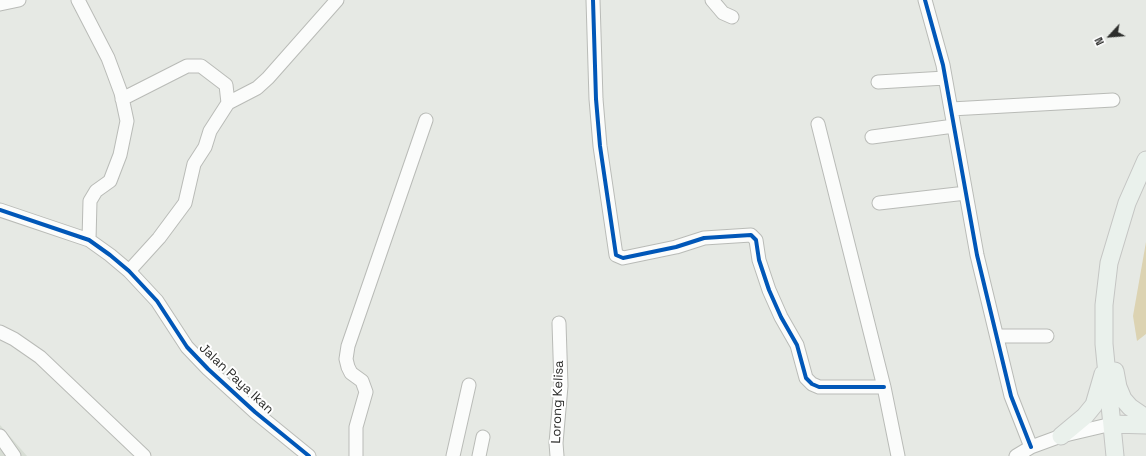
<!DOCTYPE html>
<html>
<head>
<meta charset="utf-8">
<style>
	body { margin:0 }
	#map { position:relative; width:1146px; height:456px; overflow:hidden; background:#e6e9e4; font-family:"Space Grotesk",sans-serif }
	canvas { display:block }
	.north { position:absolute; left:1090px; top:16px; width:40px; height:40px; -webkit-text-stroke:3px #fff; paint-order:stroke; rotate:244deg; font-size:11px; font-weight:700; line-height:16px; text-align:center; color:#2c2d2b }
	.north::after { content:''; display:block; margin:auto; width:14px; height:18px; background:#2c2d2b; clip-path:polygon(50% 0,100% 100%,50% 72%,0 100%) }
</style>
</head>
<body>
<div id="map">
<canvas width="1146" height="456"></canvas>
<div class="north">N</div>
</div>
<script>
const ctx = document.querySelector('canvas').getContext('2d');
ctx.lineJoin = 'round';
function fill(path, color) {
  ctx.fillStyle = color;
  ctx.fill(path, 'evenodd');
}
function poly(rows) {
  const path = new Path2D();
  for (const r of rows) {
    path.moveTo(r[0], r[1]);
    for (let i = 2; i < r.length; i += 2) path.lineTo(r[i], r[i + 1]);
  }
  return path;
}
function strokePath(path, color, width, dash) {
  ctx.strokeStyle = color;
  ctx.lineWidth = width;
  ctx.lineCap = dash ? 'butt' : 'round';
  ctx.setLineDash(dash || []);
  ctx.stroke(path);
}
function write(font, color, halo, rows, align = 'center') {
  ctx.font = font + ' "Space Grotesk",sans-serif';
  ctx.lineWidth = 4;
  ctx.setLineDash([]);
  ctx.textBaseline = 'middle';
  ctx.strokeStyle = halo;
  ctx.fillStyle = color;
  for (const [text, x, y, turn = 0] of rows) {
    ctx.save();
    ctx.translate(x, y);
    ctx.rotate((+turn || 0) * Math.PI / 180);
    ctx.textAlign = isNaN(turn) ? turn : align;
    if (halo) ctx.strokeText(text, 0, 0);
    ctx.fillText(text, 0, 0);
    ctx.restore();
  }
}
fill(poly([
	[0,425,27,456,0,456]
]), '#d7ddd4');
fill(poly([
	[1146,242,1146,334,1137,341,1133,316]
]), '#dcd3b2');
const minor = poly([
	[78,0,108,58,121,93,127,121,120,155,110,181,96,191,90,201,89,240],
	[593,0,596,99,600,146,616,255,623,258,676,247,704,238,751,235,756,240,759,260,769,290,781,317,797,345,806,378,812,384,819,387,884,387],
	[712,0,723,13,732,17],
	[925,0,943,65,977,255,1011,396,1031,447],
	[0,4,19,0],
	[878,82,945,78],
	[122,99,187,66,201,66,226,85,228,103,210,131,205,147,194,164,185,203,159,238,129,271],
	[228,103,257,88,268,78,337,0],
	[951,109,1113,100],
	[818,124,884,387,898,456],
	[872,137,954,126],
	[879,203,966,193],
	[0,210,89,240,110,255,129,271,157,301,187,347,208,369,255,412,309,456],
	[0,332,14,339,40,357,144,456],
	[997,336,1047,336],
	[0,436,14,456],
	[356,456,356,427,366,392,362,381,351,373,348,367,346,359,348,346,426,120],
	[453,456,469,385],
	[479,456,483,437],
	[557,456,556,443,561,386,559,323],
	[1016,456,1031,447,1061,436,1112,424]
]);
const major = poly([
	[1115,371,1118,387,1123,399,1130,407,1146,418],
	[1112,424,1146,425],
	[1061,436,1085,416,1094,405,1103,374],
	[1115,456,1104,344,1104,305,1109,263,1127,203,1146,160]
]);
strokePath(minor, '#b9bbb7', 15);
strokePath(major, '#c4c5c3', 19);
strokePath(minor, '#fbfcfb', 13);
strokePath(major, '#eaf1ec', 17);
strokePath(poly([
	[593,0,596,99,600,146,616,255,623,258,676,247,704,238,751,235,756,240,759,260,769,290,781,317,797,345,806,378,812,384,819,387,884,387],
	[925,0,943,65,977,255,1011,396,1031,447],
	[0,210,89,240,110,255,129,271,157,301,187,347,208,369,255,412,309,456]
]), '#0057b8', 4);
write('13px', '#2c2d2b', '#fff', [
	["Jalan Paya Ikan",236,379,43],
	["Lorong Kelisa",558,402,-88]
]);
</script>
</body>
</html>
